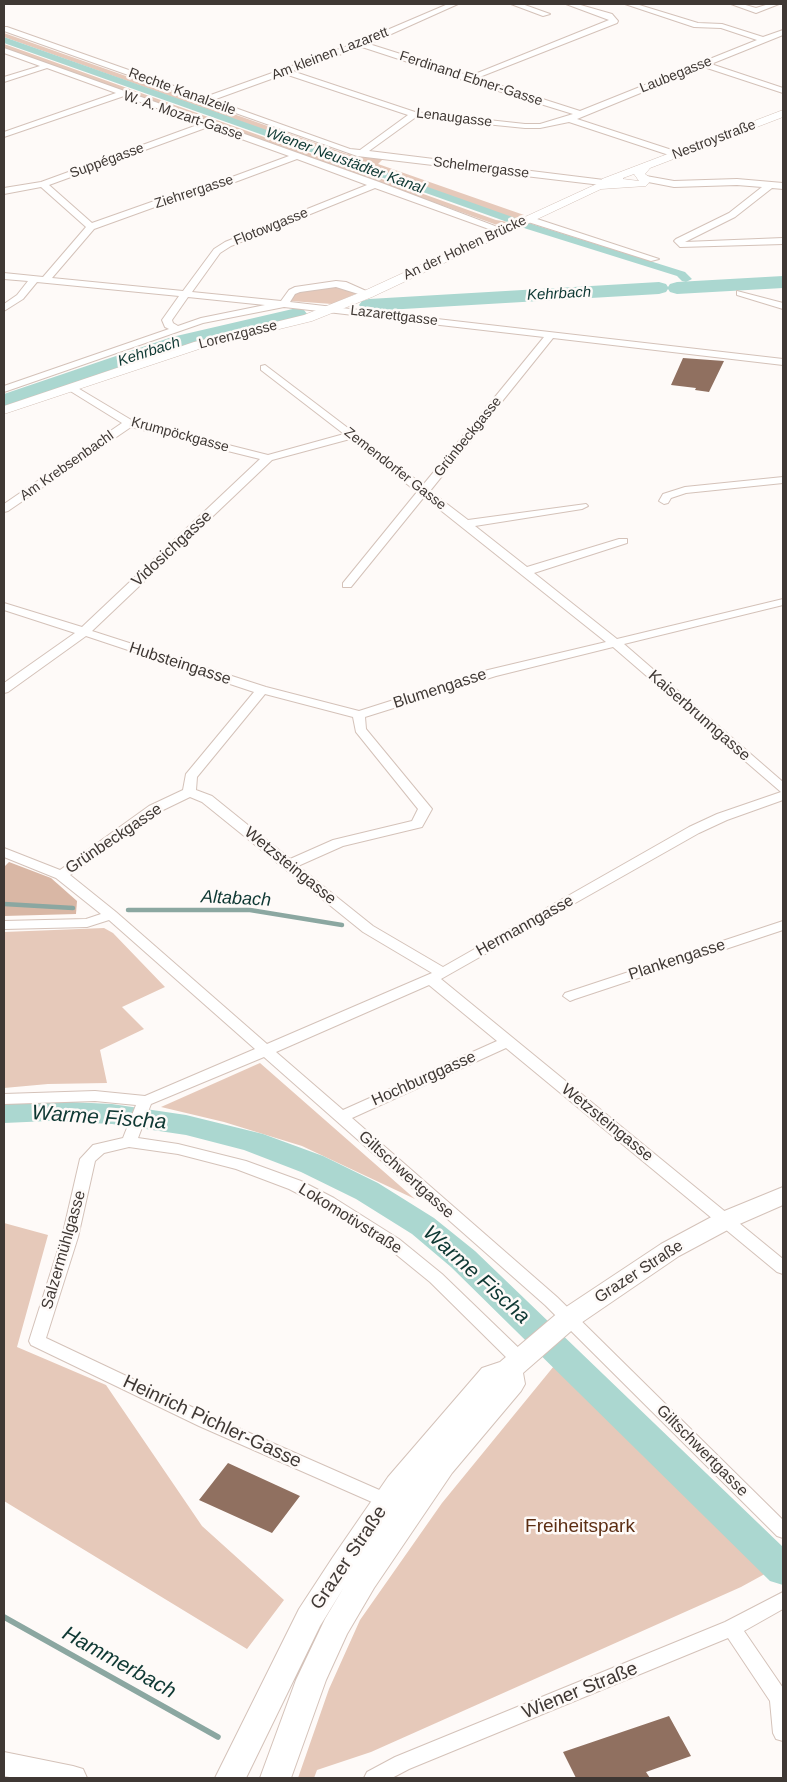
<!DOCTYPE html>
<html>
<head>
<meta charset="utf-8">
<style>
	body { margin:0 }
	#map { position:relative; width:787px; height:1782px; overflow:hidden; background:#fefaf8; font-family:Helvetica,sans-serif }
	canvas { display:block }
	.frame { position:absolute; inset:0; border:5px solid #3f3834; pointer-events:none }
</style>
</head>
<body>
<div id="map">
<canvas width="787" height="1782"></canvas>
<div class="frame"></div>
</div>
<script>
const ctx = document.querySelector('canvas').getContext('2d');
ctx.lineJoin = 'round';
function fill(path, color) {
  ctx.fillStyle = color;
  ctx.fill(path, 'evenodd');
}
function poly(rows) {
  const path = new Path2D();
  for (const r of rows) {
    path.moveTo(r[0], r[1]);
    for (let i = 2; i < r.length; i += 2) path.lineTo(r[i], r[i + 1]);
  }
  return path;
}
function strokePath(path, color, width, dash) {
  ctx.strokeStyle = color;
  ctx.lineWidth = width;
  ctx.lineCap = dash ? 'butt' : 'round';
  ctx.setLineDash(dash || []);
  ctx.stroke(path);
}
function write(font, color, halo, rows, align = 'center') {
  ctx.font = font + ' Helvetica,sans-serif';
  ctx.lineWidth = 5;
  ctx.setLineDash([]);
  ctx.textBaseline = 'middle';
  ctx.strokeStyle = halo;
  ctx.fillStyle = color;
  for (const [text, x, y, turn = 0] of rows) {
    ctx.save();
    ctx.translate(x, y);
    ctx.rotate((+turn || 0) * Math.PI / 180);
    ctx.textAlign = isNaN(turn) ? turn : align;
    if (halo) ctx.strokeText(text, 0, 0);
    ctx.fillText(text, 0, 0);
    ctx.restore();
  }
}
fill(poly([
	[4,33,347,154,383,159,378,164,524,215,514,219,4,37],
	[4,44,496,220,508,222,497,225,4,48],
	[336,286,358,293,332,304,291,301,296,293,300,291],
	[104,928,113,933,165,987,122,1007,144,1029,100,1050,107,1083,48,1084,4,1088,4,932],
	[260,1063,415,1199,302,1146,224,1122,161,1107],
	[4,1223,48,1235,17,1347,106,1385,202,1526,284,1600,247,1649,4,1501],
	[575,1350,783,1554,783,1564,741,1587,371,1752,317,1770,314,1778,298,1778,329,1689,360,1620,442,1503,554,1366]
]), '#e6c9ba');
fill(poly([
	[9,862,51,878,77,901,76,914,4,916,4,867]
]), '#d9b7a5');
strokePath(poly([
	[4,904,73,908],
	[128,910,250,910,342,925]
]), '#8ba7a1', 4.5);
strokePath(poly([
	[4,1617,218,1737]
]), '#8ba7a1', 5.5);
fill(poly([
	[4,37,535,225,685,272,692,279,686,282,682,281,677,276,527,229,4,43,4,37]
]), '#abd7d0');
fill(poly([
	[783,276,783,288,677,294,670,292,668,289,666,292,659,294,369,311,362,309,359,305,362,301,369,299,659,282,666,284,668,287,670,284,677,282,783,276],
	[297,308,304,310,307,314,304,318,186,345,4,407,4,394,172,337,297,308],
	[49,1101,112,1104,186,1115,263,1134,323,1156,378,1183,434,1218,475,1251,783,1547,783,1585,770,1581,451,1267,412,1234,356,1199,301,1172,244,1150,186,1135,112,1124,49,1121,4,1123,4,1103,49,1101]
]), '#abd7d0');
fill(poly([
	[683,358,724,361,709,392,695,390,696,388,671,385],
	[228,1463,300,1496,272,1533,199,1500],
	[669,1716,691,1756,646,1772,650,1778,576,1778,563,1752]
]), '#907060');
const minor = poly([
	[448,4,458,4,369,44,470,76,609,20,566,4,577,4,612,14,618,21,617,23,477,78,580,111,757,40,721,28,694,27,625,4,636,4,698,23,722,24,763,37,783,30,783,35,711,64,783,88,783,93,704,67,577,119,681,153,681,157,678,158,569,122,540,128,525,128,416,117,369,151,604,180,605,182,601,185,357,156,4,31,4,27,7,27,205,97,359,42,448,4],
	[362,47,466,81,573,114,540,124,525,124,415,112,292,71,362,47],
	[285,74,408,115,360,150,350,149,213,100,285,74],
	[511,4,522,4,550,14,543,16,511,4],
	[731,4,742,4,756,8,769,4,779,4,756,13,731,4],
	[4,48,379,182,508,231,500,233,375,188,231,246,220,253,192,292,281,301,289,290,295,287,336,281,346,282,373,294,368,297,336,287,300,292,295,294,290,302,783,359,783,365,553,338,430,491,468,520,586,504,588,506,582,509,475,526,527,567,619,539,627,539,627,543,534,573,617,639,783,599,783,605,624,644,783,782,783,800,727,820,699,833,441,979,783,1259,783,1274,777,1272,506,1048,352,1118,557,1297,783,1520,783,1538,777,1536,545,1305,264,1057,151,1104,138,1138,178,1144,246,1161,301,1181,334,1198,399,1239,442,1274,526,1355,529,1360,526,1365,520,1366,514,1365,430,1282,387,1247,322,1206,289,1189,236,1169,178,1154,129,1147,104,1153,95,1161,78,1237,46,1338,211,1416,393,1496,396,1501,393,1506,387,1508,381,1506,199,1426,31,1345,29,1341,62,1237,80,1159,93,1145,123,1138,136,1105,95,1101,4,1104,4,1094,95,1091,145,1096,255,1049,109,920,87,927,4,929,4,921,86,919,101,914,56,878,4,857,4,848,60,870,149,806,183,790,186,774,254,692,86,636,8,692,4,693,4,683,75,633,4,610,4,603,82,627,260,459,131,427,8,511,4,512,4,504,122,423,67,389,66,387,71,384,133,421,268,455,344,434,261,370,261,366,265,365,423,485,544,337,284,307,203,323,4,392,4,386,169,329,165,327,162,320,179,296,37,282,23,299,4,311,4,304,17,295,28,281,4,279,4,273,43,277,86,227,41,187,4,194,4,188,41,182,200,124,124,96,4,137,4,132,116,93,47,68,4,82,4,77,40,66,4,53,4,48],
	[208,127,289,156,194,191,160,199,92,223,49,185,208,127],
	[297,159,367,185,225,242,214,249,183,291,52,278,94,229,166,203,200,195,297,159],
	[188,297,265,305,201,318,178,326,173,323,172,320,188,297],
	[350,439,417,492,343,583,343,587,351,587,424,497,606,642,488,670,359,711,266,687,92,631,272,460,350,439],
	[613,647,781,792,717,814,689,827,443,967,373,926,298,866,343,846,422,827,432,809,366,729,365,717,496,676,613,647],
	[265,694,353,717,356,732,418,809,412,821,333,840,290,859,212,796,196,790,197,777,265,694],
	[190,797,202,802,363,932,432,973,267,1044,116,912,70,875,159,812,190,797],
	[429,985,497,1041,343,1110,276,1052,429,985],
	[646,176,674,181,737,179,783,183,783,189,772,188,735,217,685,242,783,238,783,244,680,247,674,241,676,239,729,213,762,187,737,185,674,187,643,181,642,179,646,176],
	[525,217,531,217,659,259,651,261,525,221,525,217],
	[737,291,783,303,783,309,737,295,737,291],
	[783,477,783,483,686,493,671,498,668,503,664,504,659,501,663,494,685,487,783,477],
	[783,921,783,930,575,999,570,1001,563,996,565,993,783,921],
	[783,1592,783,1609,744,1631,783,1688,783,1741,776,1739,773,1733,770,1701,728,1638,409,1769,392,1778,364,1778,367,1772,395,1757,725,1622,783,1592]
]);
const tertiary = poly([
	[783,110,783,117,650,168,645,174,652,179,646,186,601,189,372,297,312,321,202,348,4,414,4,406,194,342,304,315,364,291,601,182,602,179,783,110],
	[634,174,639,181,623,179,623,178,634,174]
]);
const secondary = poly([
	[4,1752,73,1766,83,1769,87,1778,15,1778,4,1776,4,1752]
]);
const primary = poly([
	[783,1187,783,1205,735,1226,679,1256,578,1325,523,1373,525,1384,521,1391,452,1473,374,1588,347,1634,326,1680,291,1778,260,1778,296,1680,325,1619,344,1587,320,1626,246,1778,215,1778,299,1609,333,1557,388,1477,482,1368,500,1362,560,1311,661,1244,717,1214,783,1187]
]);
strokePath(minor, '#d4c2b9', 2);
strokePath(tertiary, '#d4c2b9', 1);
strokePath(secondary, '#d4c2b9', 2);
strokePath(primary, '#d4c2b9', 2);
fill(minor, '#fff');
fill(tertiary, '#fff');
fill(secondary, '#fff');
fill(primary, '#fff');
write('14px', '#3f3834', '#fefaf8', [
	["Am kleinen Lazarett",330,54,-21],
	["Laubegasse",676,75,-22],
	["Ferdinand Ebner-Gasse",471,79,18],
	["Rechte Kanalzeile",182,92,20],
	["W. A. Mozart-Gasse",183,116,19],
	["Lenaugasse",454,118,7],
	["Nestroystraße",714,140,-21],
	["Suppégasse",107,161,-20],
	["Schelmergasse",481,168,7],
	["Ziehrergasse",194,192,-18],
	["Flotowgasse",271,227,-22],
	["An der Hohen Brücke",465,248,-25],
	["Lazarettgasse",394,316,7],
	["Lorenzgasse",238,335,-14],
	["Krumpöckgasse",180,435,15],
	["Grünbeckgasse",468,437,-51],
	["Am Krebsenbachl",67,466,-35],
	["Zemendorfer Gasse",395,469,38]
]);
write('italic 15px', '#0e3833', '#fefaf8', [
	["Wiener Neustädter Kanal",345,161,20],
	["Kehrbach",559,294,-3],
	["Kehrbach",149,352,-18]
]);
write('16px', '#3f3834', '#fefaf8', [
	["Vidosichgasse",172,549,-43],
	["Hubsteingasse",180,664,18],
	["Blumengasse",440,689,-18],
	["Kaiserbrunngasse",699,716,41],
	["Grünbeckgasse",114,839,-34],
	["Wetzsteingasse",290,866,39],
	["Hermanngasse",525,926,-29],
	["Plankengasse",677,960,-18],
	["Hochburggasse",424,1079,-24],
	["Wetzsteingasse",607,1123,39],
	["Giltschwertgasse",406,1175,42],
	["Lokomotivstraße",350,1219,32],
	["Salzermühlgasse",64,1250,-74],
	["Grazer Straße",639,1272,-33],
	["Giltschwertgasse",702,1451,45]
]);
write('italic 18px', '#0e3833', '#fefaf8', [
	["Altabach",236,899,3]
]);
write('19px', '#3f3834', '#fefaf8', [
	["Heinrich Pichler-Gasse",212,1422,25],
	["Grazer Straße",349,1558,-56],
	["Wiener Straße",580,1691,-22]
]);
write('19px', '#5c2e13', '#fefaf8', [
	["Freiheitspark",580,1527]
]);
write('italic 21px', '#0e3833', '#fefaf8', [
	["Warme Fischa",99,1118,4],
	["Warme Fischa",476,1275,42],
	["Hammerbach",119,1663,29]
]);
</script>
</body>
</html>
